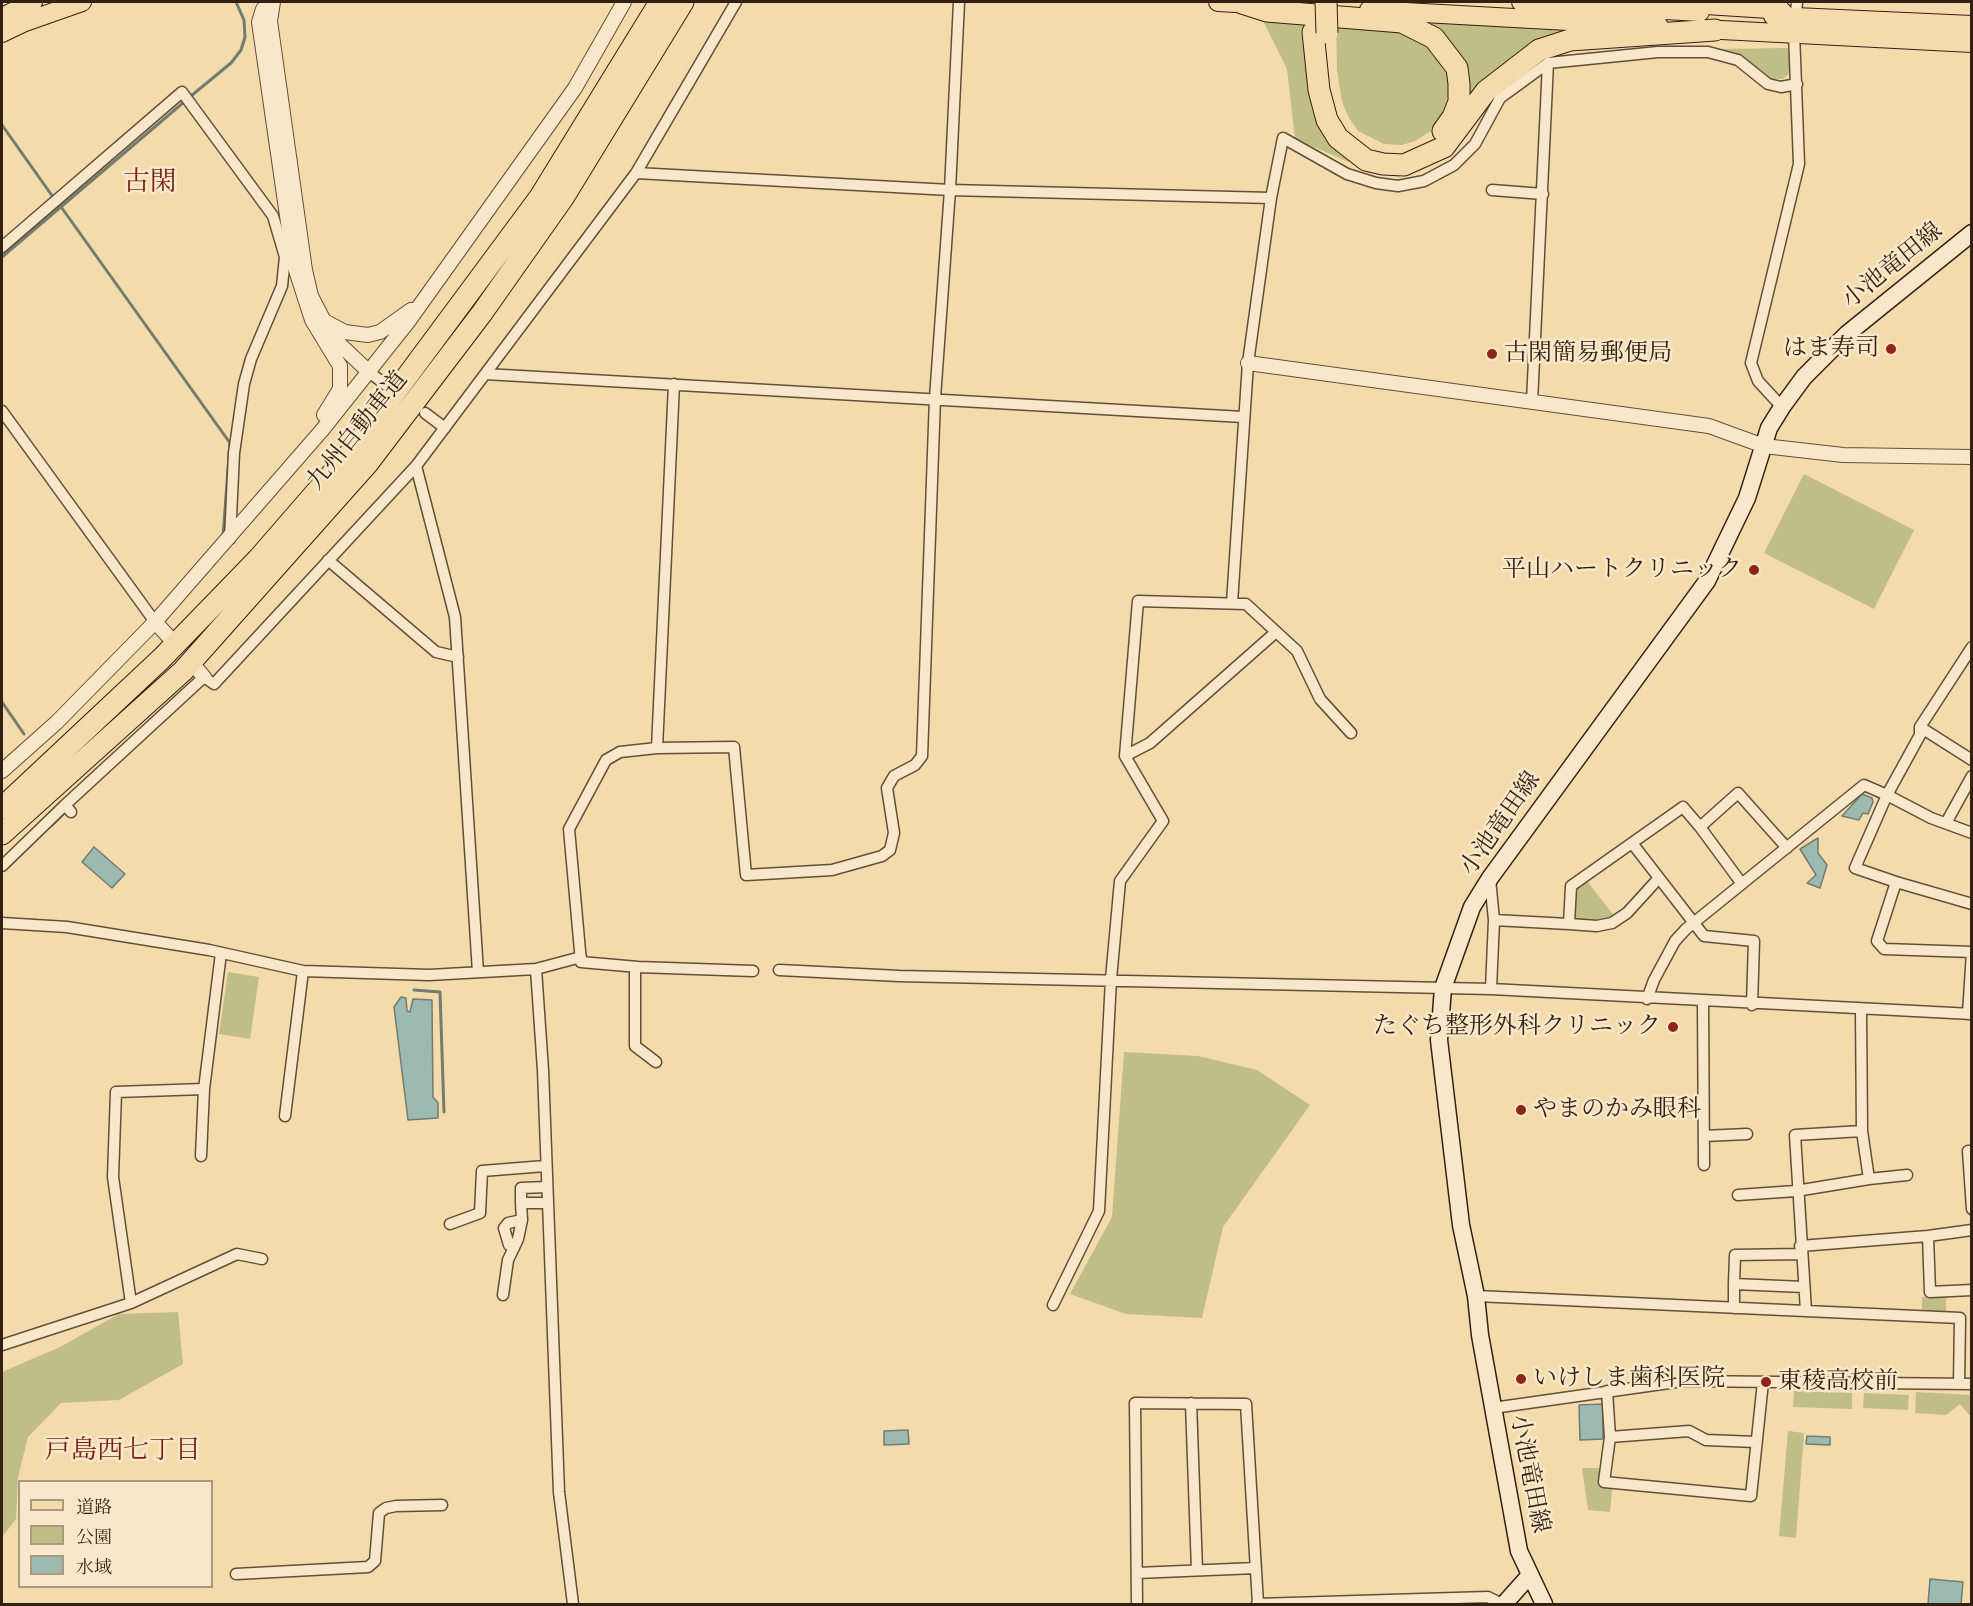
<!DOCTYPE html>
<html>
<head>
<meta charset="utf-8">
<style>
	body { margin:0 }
	#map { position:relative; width:1973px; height:1606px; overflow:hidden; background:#f4dbac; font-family:"IM FELL Great Primer","Noto Serif JP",serif }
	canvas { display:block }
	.frame { position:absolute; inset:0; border:3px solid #341f13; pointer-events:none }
	.legend { position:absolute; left:18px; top:1480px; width:195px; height:108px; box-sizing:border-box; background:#f8e8c9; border:2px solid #aa9880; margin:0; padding:8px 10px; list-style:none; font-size:18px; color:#341f13 }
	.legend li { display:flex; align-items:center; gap:12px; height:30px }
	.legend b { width:30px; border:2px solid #aa9880 }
</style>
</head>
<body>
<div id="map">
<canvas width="1973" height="1606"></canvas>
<div class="frame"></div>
<ul class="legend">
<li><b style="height:8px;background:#f4dbac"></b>道路</li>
<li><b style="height:16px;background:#c0be86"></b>公園</li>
<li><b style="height:16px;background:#9cbaaf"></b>水域</li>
</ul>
</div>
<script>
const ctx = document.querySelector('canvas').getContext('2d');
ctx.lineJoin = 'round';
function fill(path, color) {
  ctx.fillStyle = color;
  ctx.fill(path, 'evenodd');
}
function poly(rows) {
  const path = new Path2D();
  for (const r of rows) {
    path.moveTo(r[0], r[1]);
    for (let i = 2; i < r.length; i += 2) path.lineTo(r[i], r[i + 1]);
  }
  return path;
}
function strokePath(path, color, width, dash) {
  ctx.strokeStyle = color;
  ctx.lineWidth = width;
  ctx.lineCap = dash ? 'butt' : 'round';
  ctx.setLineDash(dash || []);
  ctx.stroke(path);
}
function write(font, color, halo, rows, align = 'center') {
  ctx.font = font + ' "IM FELL Great Primer","Noto Serif JP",serif';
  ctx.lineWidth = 5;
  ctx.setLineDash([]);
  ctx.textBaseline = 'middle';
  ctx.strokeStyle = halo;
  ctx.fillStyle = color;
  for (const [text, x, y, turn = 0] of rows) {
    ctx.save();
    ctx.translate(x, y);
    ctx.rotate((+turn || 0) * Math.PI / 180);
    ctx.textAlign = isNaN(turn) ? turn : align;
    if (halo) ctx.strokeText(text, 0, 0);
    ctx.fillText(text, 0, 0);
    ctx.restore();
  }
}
fill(poly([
	[1263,21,1309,24,1317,116,1400,173,1399,177,1370,171,1295,139,1287,69],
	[1424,22,1561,29,1562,38,1456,126,1465,93],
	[1336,26,1404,33,1432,48,1446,69,1450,82,1446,110,1433,130,1415,141,1402,145,1384,144,1358,131,1349,118,1342,102,1337,70],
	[1787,48,1790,50,1792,71,1783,79,1775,79,1766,78,1739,54,1720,49],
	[1804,474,1914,530,1874,609,1764,553],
	[1587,881,1615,917,1603,922,1577,920,1573,914,1574,891],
	[228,972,259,977,250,1039,219,1034],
	[1124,1052,1198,1056,1257,1070,1310,1105,1223,1227,1202,1318,1126,1314,1070,1294,1112,1217],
	[1922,1297,1946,1297,1946,1312,1922,1312],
	[178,1312,183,1364,119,1400,61,1403,28,1437,18,1477,16,1519,2,1537,2,1372,60,1347,119,1314],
	[1794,1391,1852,1393,1852,1409,1793,1407],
	[1916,1392,1971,1395,1971,1417,1960,1404,1946,1415,1915,1413],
	[1864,1393,1909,1395,1908,1410,1863,1408],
	[1788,1431,1804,1433,1796,1538,1779,1536],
	[1582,1468,1602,1468,1599,1487,1612,1489,1610,1512,1588,1510]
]), '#c0be86');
const water = poly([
	[1862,794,1872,798,1873,802,1868,814,1863,813,1859,820,1842,816,1862,794],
	[1818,838,1818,853,1827,865,1820,888,1807,883,1816,875,1800,849,1818,838],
	[94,847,125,874,112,888,82,862,94,847],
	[401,997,406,998,407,1011,410,1012,413,999,432,1000,433,1097,438,1103,438,1118,408,1120,394,1007,401,997],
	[1603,1404,1603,1439,1580,1440,1579,1405,1603,1404],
	[908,1430,909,1444,884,1445,884,1431,908,1430],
	[1807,1436,1830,1437,1830,1445,1806,1444,1807,1436],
	[1930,1579,1963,1582,1961,1604,1928,1604,1930,1579]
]);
fill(water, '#9cbaaf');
strokePath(water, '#727c71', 1.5);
strokePath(poly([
	[191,96,231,63,241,50,245,37,244,20,236,2],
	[2,125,53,197],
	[59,204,230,443,223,536],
	[2,257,184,102],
	[2,702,24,734],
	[52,825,66,811],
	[414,990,440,992,444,1112]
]), '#727c71', 3);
const minor = poly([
	[636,173,950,190,1271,198],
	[1492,190,1543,194],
	[2,247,182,92,273,216,285,257,282,286,251,359,244,384,234,453,230,539],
	[369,372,390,388],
	[485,374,1243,417],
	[1532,402,1548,63],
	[1782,407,1758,381,1751,363,1799,164,1794,33,1797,2],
	[2,411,155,622],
	[425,413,445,428],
	[416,466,455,617,478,972],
	[328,560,436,652,458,657],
	[1232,603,1248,363,1271,198,1283,138,1347,174,1376,183,1398,186,1424,181,1454,165,1475,144,1500,98,1548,63,1658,52,1708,52,1738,60,1768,84,1781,87,1797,84],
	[1920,727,1972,760],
	[657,748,674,384],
	[1125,756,1150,743,1276,632],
	[65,805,204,677,214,684,416,466,636,173,736,2],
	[1946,823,1972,776],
	[1700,827,1742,884],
	[1632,843,1704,936,1754,941,1752,1005],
	[2,866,65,805,71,812],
	[1490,879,1494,920,1491,989],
	[1896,882,1972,904],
	[1494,920,1569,924,1571,886,1683,807,1700,827,1738,793,1787,848],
	[2,923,67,927,209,950,303,971,429,975,536,969,581,957],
	[1569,924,1597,926,1612,923,1627,913,1658,879],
	[635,967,635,1046,656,1062],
	[536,969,543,1070,559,1492,573,1604],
	[779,970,899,976,1491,989,1972,1014],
	[753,971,638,967,581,962,569,829,606,760,620,752,657,748,734,747,746,875,832,870,882,856,890,850,894,833,887,788,894,776,915,765,922,756,935,398,950,190,959,2],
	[1647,999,1654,980,1675,941,1686,929,1864,785,1887,795,1920,735,1920,727,1972,647],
	[1703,1002,1704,1165],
	[1968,1014,1972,952,1884,949,1877,941,1896,882,1855,868,1887,795,1931,818,1972,833],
	[285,1116,303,971],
	[1704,1136,1747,1134],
	[1972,1151,1968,1151,1972,1209],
	[201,1156,204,1089,221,953],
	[1869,1179,1907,1175],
	[1738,1195,1796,1191,1869,1179,1862,1131],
	[546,1203,521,1203,521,1188,547,1187],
	[450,1224,480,1213,482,1171,545,1166],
	[1928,1236,1972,1230],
	[1800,1246,1928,1236,1930,1292,1972,1290],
	[514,1248,509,1245,504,1228,508,1223,522,1220],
	[1734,1284,1735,1255,1801,1254],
	[503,1295,508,1260,518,1239,522,1220,521,1203],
	[1476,1296,1960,1318,1959,1384],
	[131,1303,113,1177,116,1092,204,1089],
	[1053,1305,1099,1211,1111,979,1120,881,1163,821,1125,756,1138,601,1246,604,1297,651,1320,699,1351,733],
	[1734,1308,1734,1284,1804,1287],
	[1806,1311,1795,1135,1862,1131,1861,1011],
	[2,1345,131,1303,237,1254,262,1259],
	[1607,1391,1610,1437,1604,1482,1751,1496,1763,1382],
	[1191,1403,1197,1570],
	[1493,1408,1683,1381,1972,1384],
	[1610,1437,1689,1431,1706,1440,1756,1442],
	[1137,1573,1256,1568],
	[236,1574,368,1567,375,1561,379,1513,386,1508,396,1506,442,1505],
	[1137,1604,1135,1403,1246,1404,1258,1604],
	[1257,1604,1488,1597,1502,1604]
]);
const tertiary = poly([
	[273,2,270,21,305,270,311,296,324,321,326,331],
	[263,9,259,22,294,264,312,320,340,366,340,389,324,415],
	[324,321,345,332,368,335,380,332,411,310],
	[330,335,369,372],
	[1248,363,1709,426,1764,446,1843,455,1972,457],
	[155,622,169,637],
	[197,669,204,677],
	[2,771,57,722,155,622,323,429,408,322,575,88,624,2]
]);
const secondary = poly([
	[1504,1604,1530,1575],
	[1544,1604,1519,1551,1480,1335,1476,1296,1461,1225,1439,1040,1443,988,1472,907,1490,878,1707,581,1747,498,1769,428,1782,407,1804,377,1847,334,1972,233]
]);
const primary = poly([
	[1218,2,1255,4],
	[1521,2,1700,12],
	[1369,10,1659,26],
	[1773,16,1972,25],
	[2,17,33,2],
	[1702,29,1972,43],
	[2,33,25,22,82,2]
]);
const motorway = poly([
	[1682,2,1777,8,1785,17],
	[1242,3,1267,11,1402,22,1434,38,1457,68,1459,84,1459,102,1453,117,1443,131],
	[1313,32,1319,90,1327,120,1338,138,1366,160,1383,164,1404,165,1444,147,1486,91,1539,50,1570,40,1715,30],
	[2,808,161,659,259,558,351,452,540,197,660,2],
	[2,834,183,671,368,463,482,313,563,198,683,2]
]);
strokePath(minor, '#644e39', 13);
strokePath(tertiary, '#644e39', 16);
strokePath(secondary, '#341f13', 19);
strokePath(primary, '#341f13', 20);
strokePath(motorway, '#341f13', 23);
strokePath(minor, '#f8e8c9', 10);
strokePath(tertiary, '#f8e8c9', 14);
strokePath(secondary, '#f8e8c9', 16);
strokePath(primary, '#f4dbac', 18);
strokePath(motorway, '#f4dbac', 21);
const motorwayBridge = poly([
	[1326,2,1327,33]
]);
strokePath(motorwayBridge, '#341f13', 23, []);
strokePath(motorwayBridge, '#f4dbac', 21);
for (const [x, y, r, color] of [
	[1891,349,6,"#8f2418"],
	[1492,354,6,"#8f2418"],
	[1754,570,6,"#8f2418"],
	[1673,1027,6,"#8f2418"],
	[1521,1110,6,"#8f2418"],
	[1521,1379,6,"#8f2418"],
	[1766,1382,6,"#8f2418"]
]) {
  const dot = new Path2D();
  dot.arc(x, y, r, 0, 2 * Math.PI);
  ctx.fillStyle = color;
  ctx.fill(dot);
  strokePath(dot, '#f8e8c9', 2);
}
write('24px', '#341f13', '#f8e8c9', [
	["小池竜田線",1893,266,-39],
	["九州自動車道",358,431,-51],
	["小池竜田線",1501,824,-55],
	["小池竜田線",1529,1474,79]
]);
write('24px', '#341f13', '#f8e8c9', [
	["はま寿司",1879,349,"right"],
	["古閑簡易郵便局",1504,354],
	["平山ハートクリニック",1742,570,"right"],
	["たぐち整形外科クリニック",1661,1027,"right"],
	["やまのかみ眼科",1533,1110],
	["いけしま歯科医院",1533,1379],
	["東稜高校前",1778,1382]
], 'left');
write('26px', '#7a1f14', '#f8e8c9', [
	["戸島西七丁目",123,1452]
]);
write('27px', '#7a1f14', '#f8e8c9', [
	["古閑",150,183]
]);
</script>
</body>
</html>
